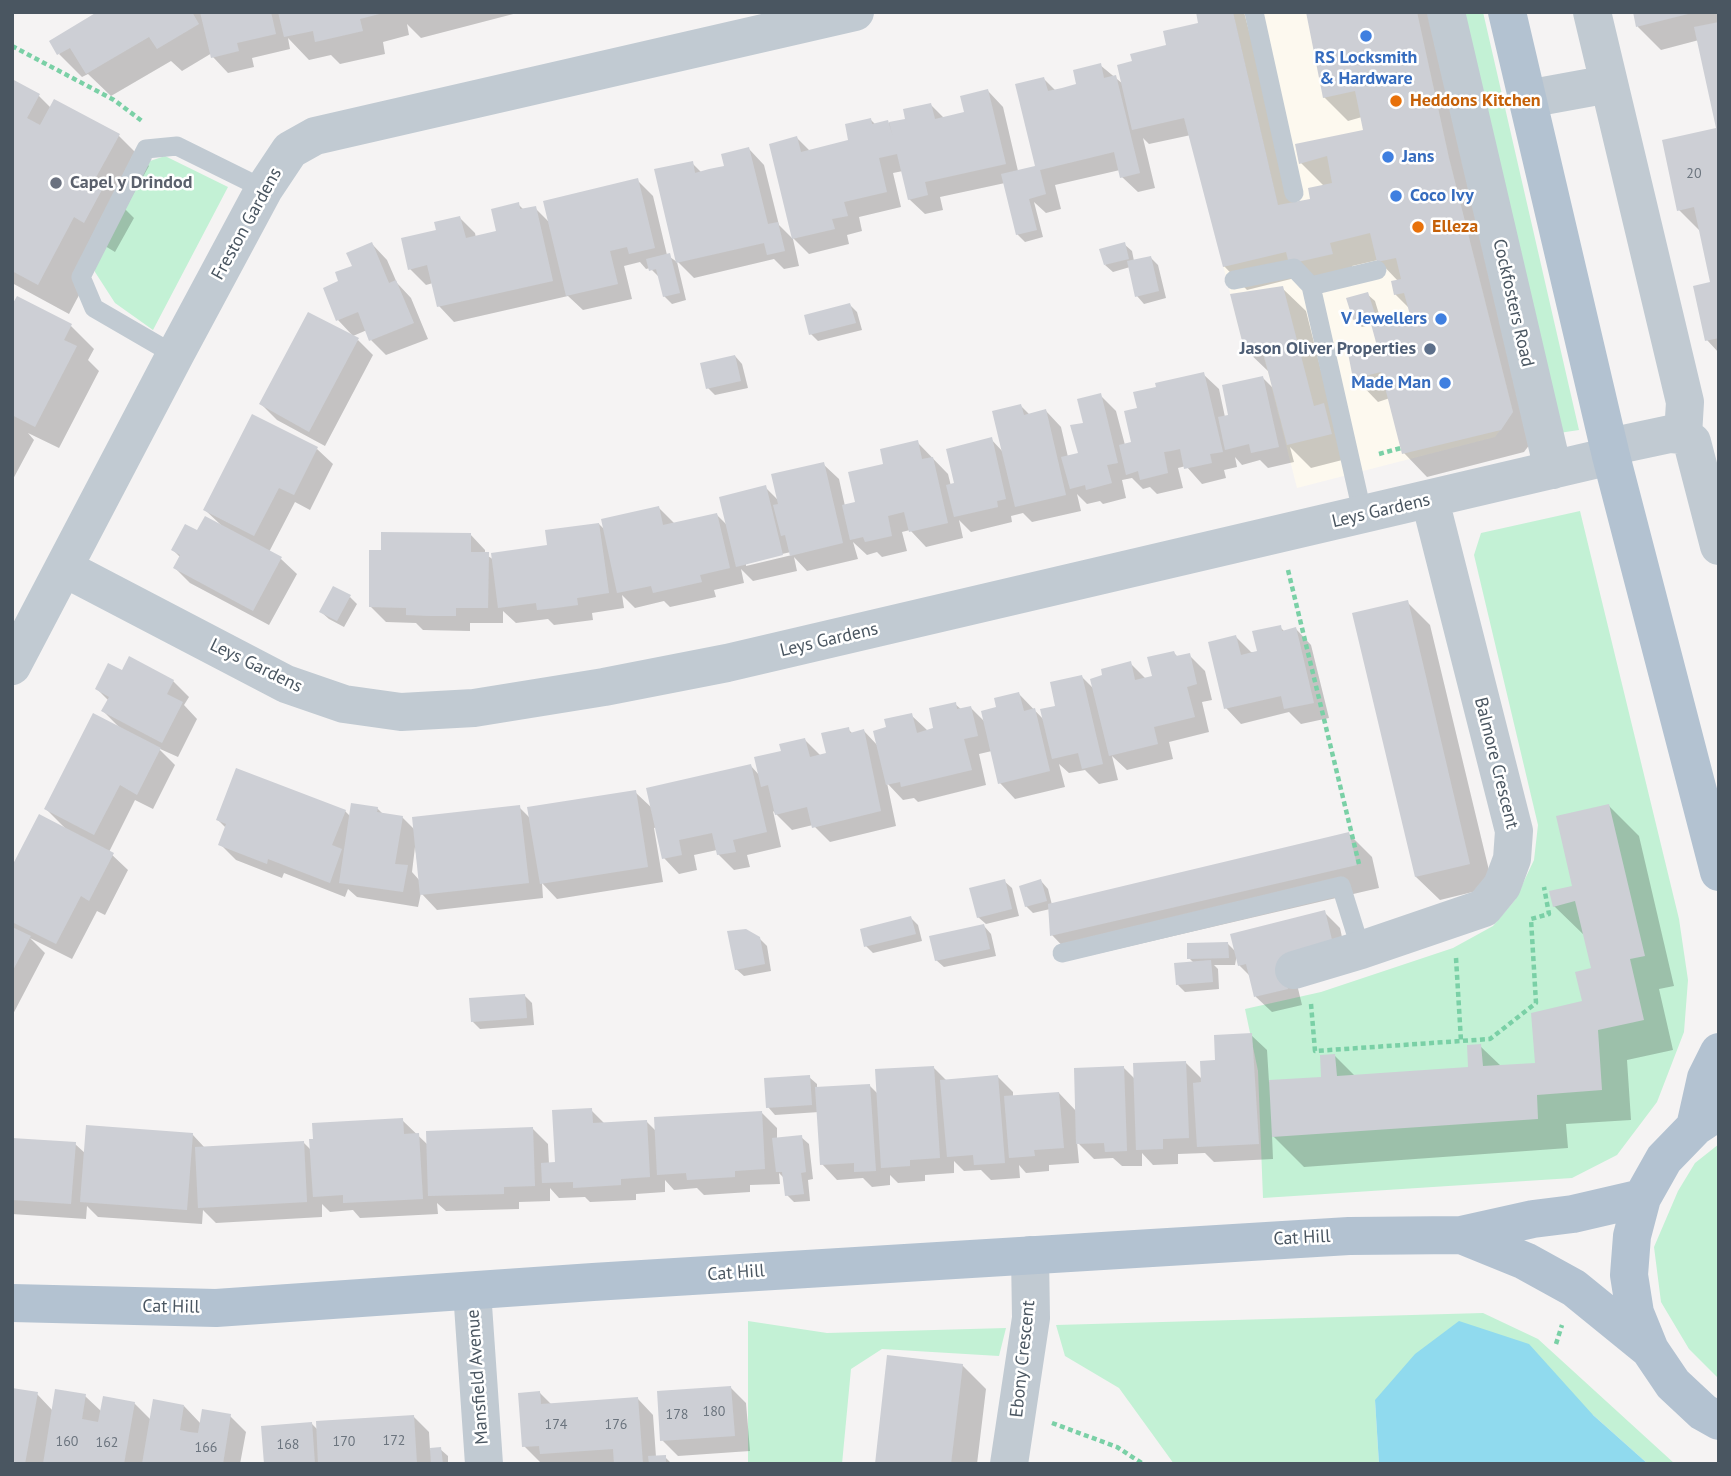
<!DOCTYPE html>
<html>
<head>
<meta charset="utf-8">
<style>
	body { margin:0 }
	#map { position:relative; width:1731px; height:1476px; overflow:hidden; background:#f5f3f3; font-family:"PT Sans",sans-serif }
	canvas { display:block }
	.frame { position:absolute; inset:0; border:14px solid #4a5661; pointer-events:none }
</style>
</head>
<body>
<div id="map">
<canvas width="1731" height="1476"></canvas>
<div class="frame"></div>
</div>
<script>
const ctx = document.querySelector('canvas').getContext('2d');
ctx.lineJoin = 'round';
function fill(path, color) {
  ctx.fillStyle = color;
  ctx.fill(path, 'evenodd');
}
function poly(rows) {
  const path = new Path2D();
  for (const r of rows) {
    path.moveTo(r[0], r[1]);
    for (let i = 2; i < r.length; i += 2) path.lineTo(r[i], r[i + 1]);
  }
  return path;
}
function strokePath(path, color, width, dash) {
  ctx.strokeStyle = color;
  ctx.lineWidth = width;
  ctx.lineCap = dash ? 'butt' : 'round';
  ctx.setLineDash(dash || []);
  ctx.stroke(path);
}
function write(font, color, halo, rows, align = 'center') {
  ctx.font = font + ' "PT Sans",sans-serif';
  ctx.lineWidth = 5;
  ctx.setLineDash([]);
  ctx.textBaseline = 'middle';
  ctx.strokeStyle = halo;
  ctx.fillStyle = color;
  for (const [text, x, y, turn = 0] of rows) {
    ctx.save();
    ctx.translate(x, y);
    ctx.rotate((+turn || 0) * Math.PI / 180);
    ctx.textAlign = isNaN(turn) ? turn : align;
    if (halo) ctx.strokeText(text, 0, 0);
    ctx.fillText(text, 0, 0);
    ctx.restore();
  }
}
fill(poly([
	[1233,12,1417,12,1449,158,1513,412,1495,437,1297,488,1261,346,1244,349,1212,221,1278,205]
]), '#fdf9ef');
fill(poly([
	[1459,12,1483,12,1579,430,1559,433],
	[165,156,228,187,153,330,115,303,95,272,94,260,150,161],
	[1580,511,1679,919,1688,980,1684,1032,1657,1102,1617,1155,1572,1178,1263,1198,1258,1071,1245,1009,1321,992,1453,948,1493,926,1515,900,1534,860,1538,825,1474,555,1481,533],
	[1719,1144,1719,1379,1689,1349,1661,1302,1654,1247,1678,1191,1695,1163],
	[1483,1313,1538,1339,1675,1464,1648,1464,1593,1415,1375,1400,1379,1464,1174,1464,1119,1388,1065,1356,1056,1325],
	[748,1321,827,1333,1006,1328,999,1356,882,1349,851,1369,842,1464,748,1464]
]), '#c3f1d5');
fill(poly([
	[1459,1321,1529,1344,1593,1415,1648,1464,1379,1464,1375,1400,1415,1354]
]), '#90daee');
fill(poly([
	[101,12,521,12,421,38,407,24,409,35,383,42,385,54,340,64,331,55,309,60,288,38,290,49,252,58,254,67,228,73,213,57,212,53,182,71,171,61,111,96,88,74,82,77,59,54],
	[1197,12,1244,12,1295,204,1312,200,1324,186,1301,163,1365,131,1362,117,1348,121,1324,97,1308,12,1435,12,1536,436,1524,452,1427,477,1404,453,1390,398,1378,402,1355,378,1379,347,1373,324,1362,327,1354,320,1367,294,1375,301,1382,324,1412,317,1410,309,1395,294,1398,281,1378,260,1352,266,1355,277,1303,276,1247,290,1224,266,1191,135,1149,144,1143,138,1155,188,1138,192,1122,177,1120,170,1055,185,1061,209,1046,213,1034,202,1043,237,1025,242,1017,234,1005,183,940,197,943,210,925,214,909,199,903,171,893,173,901,207,859,217,862,231,847,235,849,244,809,254,793,238,797,138,811,152,851,142,871,120,876,125,907,120,930,104,944,118,966,113,988,91,1003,107,1018,171,1037,167,1044,79,1056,91,1078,85,1100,65,1123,84,1134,63,1168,46,1200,24],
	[1635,12,1719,12,1719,353,1707,340,1712,283,1701,232,1679,210,1718,130,1699,40,1661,50,1638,27],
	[12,81,39,96,51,108,119,136,149,166,125,209,134,218,115,252,105,246,69,314,12,283],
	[749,149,764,165,779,225,793,239,799,266,784,269,774,259,694,278,678,262,692,163,702,173,726,167],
	[637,180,653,196,667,255,677,262,686,300,672,304,664,296,659,277,650,268,646,269,640,262,624,266,632,299,583,310,568,296,454,322,439,306,433,283,426,285,410,269,438,231,460,218,475,233,476,238,499,233,518,204,524,210,535,208,550,223],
	[372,244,387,260,397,283,411,298,428,339,386,355,371,340,367,330,353,336,338,320,354,267],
	[1124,244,1132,251,1134,261,1151,258,1158,265,1166,298,1144,304,1137,296,1130,267,1113,272,1105,265],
	[1282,288,1306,311,1332,414,1354,457,1311,468,1290,447,1294,462,1268,468,1260,460,1242,465,1235,457,1237,467,1224,470,1226,478,1202,484,1186,466,1178,468,1183,488,1157,494,1150,487,1143,489,1132,478,1122,480,1126,498,1103,504,1100,501,1087,504,1077,494,1081,511,1032,522,1023,513,1011,516,1012,522,971,532,959,520,963,538,926,547,910,530,902,532,907,551,882,557,877,552,867,555,853,542,858,559,807,571,794,557,797,571,753,581,741,569,744,583,714,590,716,597,670,607,664,601,635,608,622,595,624,608,592,613,593,620,554,625,548,619,516,623,503,611,503,623,470,623,470,631,423,630,416,623,386,622,370,606,383,551,470,534,485,550,485,554,494,560,549,547,599,524,606,531,659,508,675,524,717,515,728,526,765,487,779,501,823,464,839,479,845,506,857,504,886,466,917,442,948,474,951,486,956,485,991,439,1003,452,1021,406,1030,415,1046,411,1061,427,1068,457,1080,454,1085,424,1100,395,1116,411,1125,445,1133,443,1139,410,1203,374,1219,389,1225,417,1231,416,1263,378,1274,389,1269,372,1245,349],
	[791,552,792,555,746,566,746,562],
	[850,305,857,312,862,330,818,341,811,334],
	[12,309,71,326,94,349,88,360,99,371,59,448,28,433,34,440,12,481],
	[358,340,373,355,325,446,277,420,261,404],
	[735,356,742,364,748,388,715,395,708,388],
	[317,449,333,464,310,510,295,502,269,552,281,559,297,574,269,625,190,583,175,568,180,557,173,550,197,532,221,525,205,510],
	[350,597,357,604,344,627,329,619,321,612],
	[1407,602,1430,625,1493,887,1440,900,1416,877],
	[1280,627,1285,632,1296,629,1311,645,1329,718,1301,724,1289,712,1241,724,1226,708,1236,637,1251,652,1259,653],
	[1174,653,1179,658,1189,655,1205,671,1212,700,1202,702,1209,732,1169,742,1173,759,1127,770,1112,756,1118,780,1099,784,1085,770,1069,773,1059,764,1065,787,1015,799,1000,783,992,751,979,754,986,785,918,802,914,798,903,800,887,783,896,826,830,842,813,825,792,830,773,811,781,847,747,855,750,867,734,870,718,854,717,850,694,855,697,870,679,874,664,858,657,827,654,828,663,882,557,899,542,883,543,898,437,910,421,893,418,907,357,897,348,889,345,897,284,873,282,878,236,860,220,844,226,828,218,820,345,811,351,817,377,808,383,814,402,817,415,830,519,807,531,819,635,792,653,809,751,766,760,776,783,752,805,740,821,756,828,754,848,729,853,734,864,731,878,746,888,728,911,715,927,730,935,730,955,704,962,710,971,708,985,722,998,708,1019,694,1045,721,1082,677,1095,690,1130,663,1146,679,1154,677],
	[415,847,420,881,412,872],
	[122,672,173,681,189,697,184,705,197,719,178,757,158,748,175,765,153,809,135,800,109,852,128,870,105,915,97,911,72,959,30,938,45,953,12,1016,12,869,67,830,46,809,121,729,103,711,109,701,97,689],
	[1609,806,1639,836,1674,986,1659,989,1673,1050,1627,1060,1631,1120,1566,1124,1568,1148,1304,1167,1272,1135,1273,1159,1214,1162,1205,1153,1178,1154,1178,1164,1153,1165,1142,1153,1142,1166,1122,1166,1113,1158,1094,1159,1077,1142,1079,1163,1049,1165,1049,1171,1026,1173,1019,1165,1020,1178,991,1180,981,1170,964,1171,954,1161,954,1173,925,1175,925,1181,898,1183,890,1175,890,1185,872,1187,863,1178,837,1180,822,1164,819,1112,775,1115,768,1107,809,1077,817,1084,817,1089,870,1086,878,1094,933,1067,947,1081,997,1076,1013,1092,1013,1097,1059,1093,1077,1112,1124,1068,1135,1079,1186,1063,1203,1080,1217,1062,1251,1035,1267,1050,1269,1082,1323,1079,1335,1056,1355,1076,1470,1069,1480,1046,1501,1066,1536,1064,1584,1002,1593,969,1585,936,1554,906,1574,887],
	[1349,834,1372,857,1379,888,1075,959,1052,935,1050,909,1033,913,1026,906,1041,881,1048,889,1052,905],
	[1004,881,1012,888,1019,916,986,924,978,917],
	[1324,912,1340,928,1347,959,1294,972,1302,1005,1272,1012,1256,997,1251,977,1239,965,1237,954,1235,965,1214,965,1218,969,1219,989,1185,992,1178,985,1194,963,1189,958,1228,944,1236,952],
	[911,918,918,925,922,941,873,953,866,946],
	[984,926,991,934,996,956,944,967,936,960],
	[759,938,767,946,771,971,744,976,736,969],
	[524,995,532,1003,534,1025,480,1029,472,1021],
	[591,1110,605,1124,647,1122,657,1132,761,1112,777,1128,777,1139,801,1137,809,1144,813,1179,808,1180,810,1201,794,1202,787,1195,785,1179,779,1173,780,1184,750,1185,750,1192,704,1195,697,1188,674,1190,665,1180,665,1192,636,1194,636,1200,590,1202,585,1197,559,1198,550,1188,550,1201,519,1202,519,1209,446,1211,437,1203,438,1214,360,1218,353,1210,330,1212,322,1204,322,1217,216,1223,203,1210,202,1224,98,1217,87,1206,86,1219,12,1214,12,1140,75,1144,86,1154,192,1134,205,1148,304,1143,312,1151,402,1120,428,1145,533,1129,548,1144,549,1164,557,1164],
	[962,1365,986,1389,977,1464,876,1464],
	[731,1388,746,1403,750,1451,678,1456,662,1440],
	[540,1393,552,1405,638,1399,653,1415,656,1457,665,1457,672,1464,540,1462,524,1446],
	[37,1394,53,1411,85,1396,102,1412,134,1403,151,1420,184,1406,201,1424,230,1416,246,1432,240,1464,12,1464],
	[414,1417,429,1432,430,1450,440,1449,448,1456,448,1464,266,1464,312,1424,318,1430]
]), '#0003');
fill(poly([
	[97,12,192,12,199,24,157,49,149,37,86,74,70,48,57,55,49,41],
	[200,12,271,12,276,34,237,43,239,51,211,58],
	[278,12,383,12,383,13,360,19,363,31,315,42,313,31,284,37],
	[1196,12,1233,12,1278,205,1310,199,1308,188,1332,183,1327,156,1299,164,1295,144,1363,130,1355,91,1323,98,1306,12,1417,12,1449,158,1513,412,1501,430,1402,454,1381,372,1353,379,1348,353,1377,346,1371,324,1410,315,1404,293,1394,295,1391,281,1401,279,1396,258,1377,262,1370,233,1330,243,1333,254,1289,264,1286,252,1223,267,1184,118,1132,130,1117,65,1132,61,1130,54,1166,45,1163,31,1198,23],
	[1633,12,1692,12,1692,13,1636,27],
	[1719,22,1719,338,1705,341,1693,286,1710,282,1694,207,1677,211,1662,140,1716,128,1694,27],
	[1101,63,1104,78,1116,75,1140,173,1120,178,1114,152,1040,170,1046,194,1029,199,1037,230,1016,235,1001,174,1035,166,1015,84,1044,77,1048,91,1062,88,1076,84,1073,70],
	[12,79,40,94,27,118,40,125,54,99,120,134,94,181,104,186,84,223,74,217,38,285,12,271],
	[988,89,1006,164,925,182,928,195,908,200,897,154,879,158,887,192,844,202,848,216,832,219,835,229,792,239,769,144,797,136,801,152,848,140,845,124,871,118,872,124,888,120,893,137,889,122,905,119,903,109,931,103,935,119,964,112,960,96],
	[749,147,768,224,778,222,785,251,767,255,764,243,676,263,654,169,693,161,695,173,709,169,724,166,721,154],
	[638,178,655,248,629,254,627,247,610,251,618,284,566,296,543,201],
	[519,202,520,209,536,206,553,281,437,307,427,265,408,270,401,238,436,230,434,222,460,216,466,238,496,231,491,209],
	[372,242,389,283,396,280,414,323,369,341,358,312,336,321,323,288,338,281,335,272,352,266,346,253],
	[1125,242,1129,259,1104,265,1099,249],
	[670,253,680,293,663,297,656,269,649,271,646,259],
	[1151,256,1159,291,1135,297,1127,261],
	[1283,286,1314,406,1324,403,1332,434,1287,445,1261,345,1244,349,1230,294],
	[1368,292,1375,314,1353,320,1346,298],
	[17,296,72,324,64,340,77,346,35,427,12,415,12,305],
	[850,303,856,323,809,335,804,315],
	[308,312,359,338,309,432,259,404],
	[735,355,741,381,706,389,700,363],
	[1204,372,1223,452,1210,454,1212,463,1184,469,1180,449,1171,451,1164,452,1168,473,1140,480,1138,471,1126,475,1119,445,1131,442,1124,411,1137,408,1133,392,1156,387,1155,383],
	[1263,376,1279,447,1251,453,1249,444,1225,450,1218,417,1228,415,1222,385],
	[1101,393,1118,463,1107,465,1112,483,1086,490,1085,485,1070,489,1061,457,1078,453,1070,425,1083,423,1077,399],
	[1021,404,1024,415,1046,409,1066,495,1015,507,992,411],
	[252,414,318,447,294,495,279,488,254,536,203,510],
	[992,437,1006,499,997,501,998,507,954,517,946,485,954,483,946,449],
	[918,440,922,459,933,457,948,523,909,532,904,512,888,516,892,536,865,542,863,537,850,540,842,505,855,502,848,472,883,464,880,449],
	[824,462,843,543,790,556,785,535,781,536,773,505,778,504,771,474],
	[766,485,783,555,736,567,719,497],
	[659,506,663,525,717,513,730,568,700,575,702,582,653,593,651,586,617,593,601,519],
	[205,516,282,557,253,611,173,568,180,555,171,550,185,524,197,530],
	[599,523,609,593,577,598,578,605,556,608,537,610,536,603,498,608,491,553,547,545,545,530],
	[381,532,471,533,471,552,489,552,488,608,456,608,456,616,430,616,406,615,406,608,369,607,369,550,381,550],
	[333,586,351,595,337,621,319,612],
	[1408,600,1470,864,1415,877,1352,613],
	[1281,625,1282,631,1296,627,1314,703,1284,709,1281,696,1224,709,1208,642,1236,635,1241,655,1257,651,1252,631],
	[1174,651,1176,656,1190,653,1197,684,1187,687,1195,717,1154,727,1158,744,1109,756,1090,679,1102,675,1101,669,1131,661,1135,680,1152,676,1147,657],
	[129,656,174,680,167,694,183,702,162,743,101,711,109,697,95,689,108,663,122,670],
	[1082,675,1103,764,1082,769,1078,753,1052,759,1040,709,1055,706,1050,682],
	[1019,692,1024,711,1035,708,1050,771,998,784,981,711,996,707,994,698],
	[956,702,957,709,971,706,978,736,964,739,972,770,901,787,900,782,886,785,873,731,886,727,884,719,912,713,917,733,933,728,929,708],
	[93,713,161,748,137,795,120,785,94,835,44,809],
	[849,727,850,733,864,729,881,811,812,828,807,807,775,815,768,785,761,787,754,757,781,751,779,744,805,738,810,757,826,753,821,733],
	[751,764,767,832,733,840,736,852,717,855,712,833,679,840,682,855,662,859,646,788],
	[236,768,346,810,332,845,342,849,330,883,268,859,267,864,218,845,226,824,216,820],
	[636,790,648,867,540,884,527,807],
	[351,803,378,807,377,812,403,816,395,864,408,865,403,892,339,883],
	[1609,804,1645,956,1630,959,1644,1020,1598,1030,1602,1090,1537,1095,1538,1119,1272,1137,1269,1080,1321,1077,1320,1055,1335,1054,1337,1076,1468,1067,1467,1045,1481,1044,1483,1066,1535,1063,1531,1013,1582,1001,1575,972,1591,968,1575,901,1553,907,1549,891,1572,886,1556,816],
	[520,805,529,883,420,895,412,817],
	[39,814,114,853,89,901,81,896,56,944,12,922,12,866],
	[1349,832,1357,865,1050,936,1048,904],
	[1005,879,1012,909,977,918,969,888],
	[1041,879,1047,901,1025,907,1019,886],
	[1325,910,1333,944,1280,957,1288,989,1254,997,1246,964,1238,966,1230,934],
	[911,916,916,934,864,947,860,929],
	[984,924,990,949,935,961,929,936],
	[12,927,31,936,12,972],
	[746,929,760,937,765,964,735,970,727,931],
	[1228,942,1229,958,1187,959,1187,943],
	[1211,960,1213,982,1176,985,1174,963],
	[525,994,527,1018,471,1022,469,998],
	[1252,1033,1259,1144,1197,1147,1193,1083,1201,1082,1200,1061,1215,1060,1214,1035],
	[1186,1061,1189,1138,1163,1139,1163,1149,1136,1150,1133,1063],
	[934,1066,940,1158,910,1160,910,1166,881,1168,875,1069],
	[1124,1066,1127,1151,1105,1152,1104,1143,1076,1144,1074,1068],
	[810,1075,812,1105,766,1108,764,1078],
	[998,1075,1005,1163,974,1165,973,1155,947,1157,940,1080],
	[870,1084,876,1171,854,1172,854,1163,820,1165,815,1087],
	[1059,1092,1064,1148,1034,1150,1035,1156,1009,1158,1004,1096],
	[592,1108,593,1123,647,1120,650,1177,621,1179,621,1185,573,1188,573,1182,542,1183,541,1163,555,1162,552,1110],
	[762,1111,765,1169,735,1171,735,1177,687,1180,686,1173,657,1175,654,1117],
	[403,1118,404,1134,419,1133,423,1199,343,1203,343,1195,313,1197,309,1139,313,1139,312,1123],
	[86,1125,193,1133,187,1210,80,1202],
	[533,1127,535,1186,504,1187,504,1194,428,1196,426,1131],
	[802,1135,806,1172,801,1173,804,1194,785,1196,782,1172,776,1172,772,1138],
	[12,1138,76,1142,71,1204,12,1200],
	[304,1141,307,1202,198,1208,195,1147],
	[887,1355,963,1364,951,1464,875,1464],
	[731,1386,735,1436,660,1441,657,1391],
	[12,1388,38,1392,25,1464,12,1464],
	[55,1389,86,1394,82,1419,98,1422,103,1396,135,1402,124,1464,43,1464],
	[540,1391,541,1404,638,1397,643,1464,614,1464,613,1449,540,1454,539,1446,522,1447,518,1393],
	[153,1399,184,1405,180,1430,189,1432,198,1433,202,1409,231,1414,223,1464,142,1464],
	[414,1415,417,1464,318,1464,316,1421],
	[312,1422,315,1464,264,1464,261,1426],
	[441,1447,443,1464,431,1464,430,1448],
	[666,1455,666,1464,649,1464,648,1456]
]), '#cdcfd5');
strokePath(poly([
	[12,46,114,100,142,121],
	[1379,454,1401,448],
	[1288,570,1359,864],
	[1456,958,1461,1041],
	[1311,1004,1315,1051,1490,1039,1536,1003,1531,919,1549,914,1544,887],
	[1556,1344,1562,1325],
	[1052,1423,1117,1447,1143,1464]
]), '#7ad0a6', 4.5, [5, 3.5]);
strokePath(poly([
	[1254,12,1294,193],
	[1234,280,1294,268,1311,286],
	[175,355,94,308,81,277,146,149,177,146,264,189],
	[1363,516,1311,286,1377,270],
	[1062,953,1341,886,1361,950]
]), '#c1cad2', 19);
strokePath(poly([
	[1446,12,1553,470],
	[1592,12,1685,402,1683,435],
	[1527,99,1609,84],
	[1609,447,1670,434,1683,435,1692,442,1719,546],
	[64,568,286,684,344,704,401,712,474,708,604,687,727,663,1611,456],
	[12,666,175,355,264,189,290,150,315,136,855,12],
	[1294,970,1361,950,1484,908,1502,886,1512,859,1514,831,1430,500],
	[472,1291,484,1464],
	[1009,1464,1031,1318,1030,1255]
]), '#c1cad2', 38);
strokePath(poly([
	[1507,12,1611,456,1719,872],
	[1719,1111,1695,1127,1664,1159,1642,1198,1632,1236,1629,1275,1635,1313,1650,1350,1673,1384,1703,1412,1719,1421],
	[1695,1127,1706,1078,1719,1052],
	[1461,1235,1525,1261,1574,1288,1649,1349],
	[12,1303,216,1308,593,1282,1349,1236,1461,1235,1533,1219,1573,1214,1642,1198]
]), '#b3c2d1', 38);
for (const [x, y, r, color] of [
	[1366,36,7,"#3f7fe0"],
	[1396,101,7,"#e8710a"],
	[1388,157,7,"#3f7fe0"],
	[56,183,7,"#6b7280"],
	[1396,196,7,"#3f7fe0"],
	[1418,227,7,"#e8710a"],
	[1441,319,7,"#3f7fe0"],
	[1430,349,7,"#5c6f8a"],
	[1445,383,7,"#3f7fe0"]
]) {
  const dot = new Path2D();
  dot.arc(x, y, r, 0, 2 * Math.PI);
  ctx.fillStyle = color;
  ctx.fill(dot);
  strokePath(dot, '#fff', 2.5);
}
write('14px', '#6b747e', null, [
	["20",1694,174],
	["180",714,1412],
	["178",677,1415],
	["174",556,1425],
	["176",616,1425],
	["172",394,1441],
	["160",67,1442],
	["170",344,1442],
	["162",107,1443],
	["168",288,1445],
	["166",206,1448]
]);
write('bold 18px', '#366cbe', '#fff', [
	["RS Locksmith",1366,58,"center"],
	["& Hardware",1366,79,"center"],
	["Jans",1402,157],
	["Coco Ivy",1410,196],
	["V Jewellers",1427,319,"right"],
	["Made Man",1431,383,"right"]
], 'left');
write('bold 18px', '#c56008', '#fff', [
	["Heddons Kitchen",1410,101],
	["Elleza",1432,227]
], 'left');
write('bold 18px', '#5b616d', '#fff', [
	["Capel y Drindod",70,183]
], 'left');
write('18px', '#4a5661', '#fff', [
	["Freston Gardens",247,224,-61],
	["Cockfosters Road",1513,303,77],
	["Leys Gardens",1381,511,-13],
	["Leys Gardens",829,640,-13],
	["Leys Gardens",256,666,26],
	["Balmore Crescent",1496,763,76],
	["Cat Hill",1302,1238,-3],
	["Cat Hill",736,1273,-4],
	["Cat Hill",171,1307,1],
	["Ebony Crescent",1023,1359,-84],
	["Mansfield Avenue",478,1377,-94]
]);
write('bold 18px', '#4e5e75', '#fff', [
	["Jason Oliver Properties",1416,349]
], 'right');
</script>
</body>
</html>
